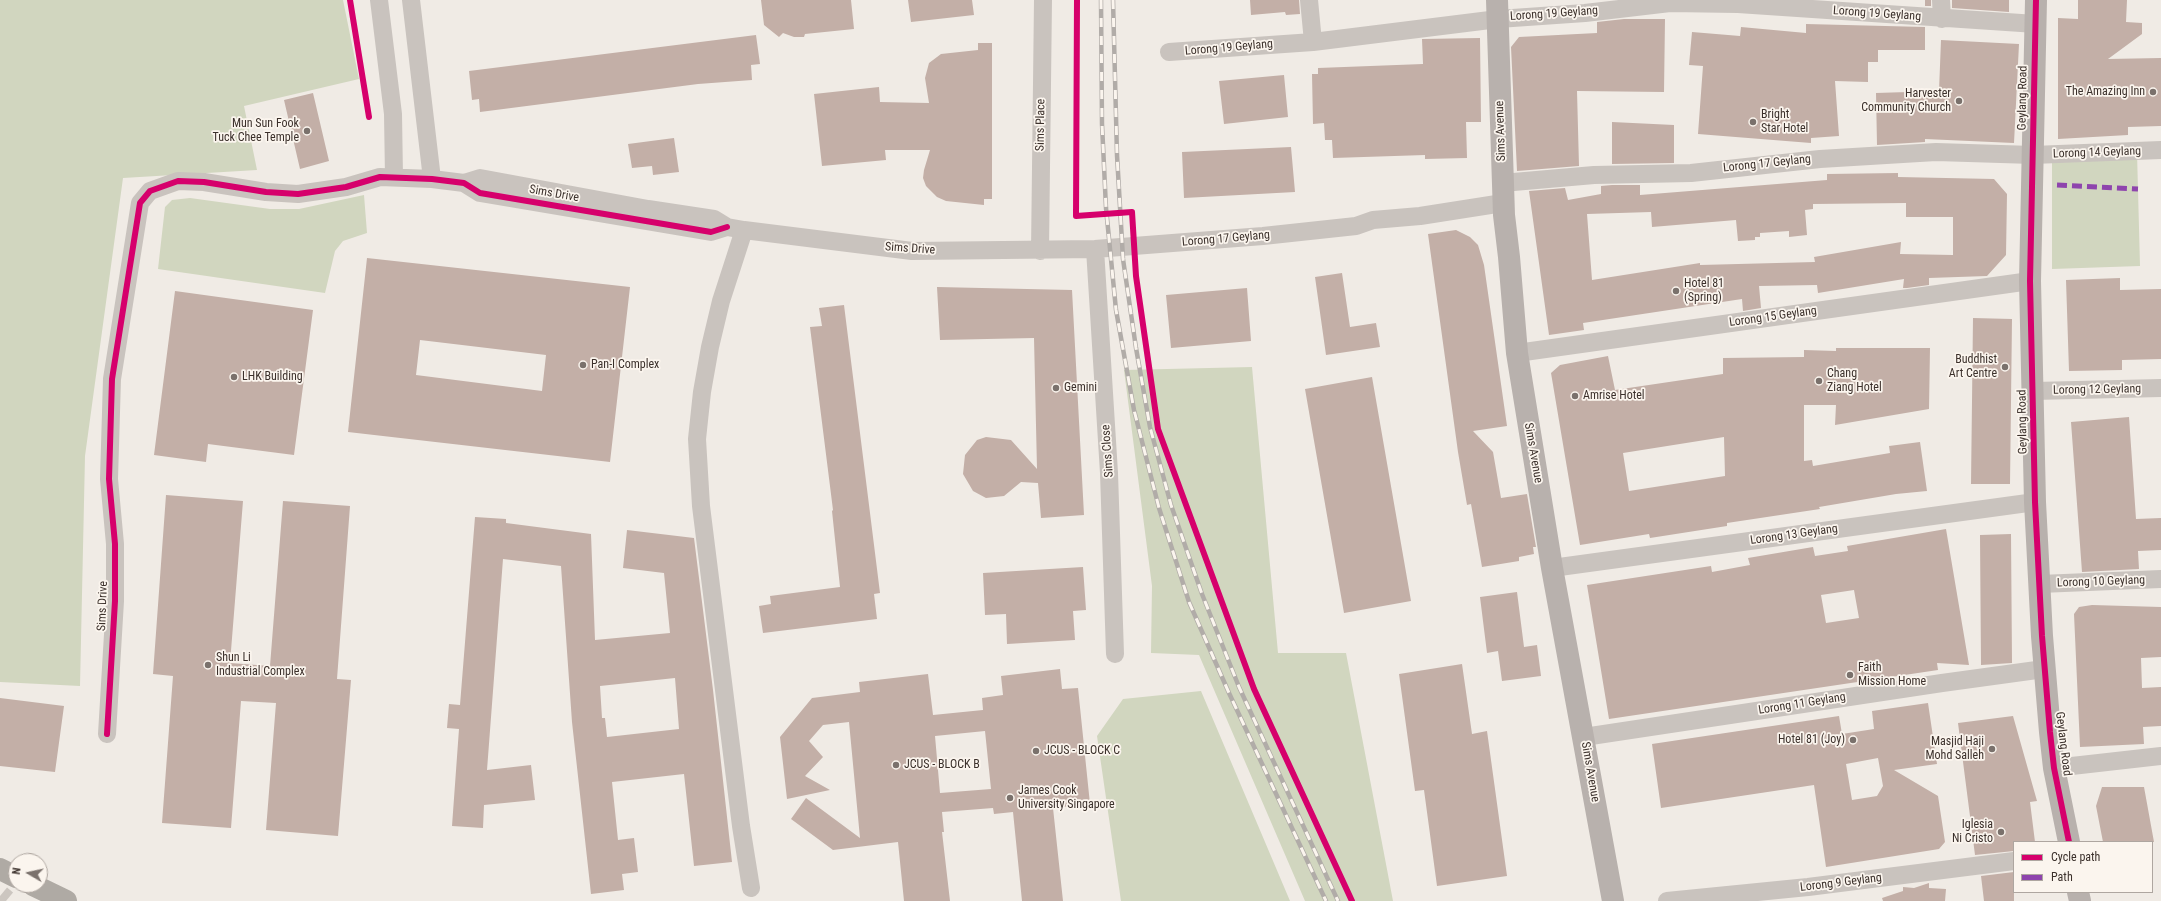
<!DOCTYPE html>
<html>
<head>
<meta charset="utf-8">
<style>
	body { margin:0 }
	#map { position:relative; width:2161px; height:901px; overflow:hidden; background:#f0ebe5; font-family:"Roboto Condensed",sans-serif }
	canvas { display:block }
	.legend { position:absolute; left:2013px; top:841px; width:140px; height:52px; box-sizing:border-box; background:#fbf5ee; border:1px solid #aea6a0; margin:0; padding:5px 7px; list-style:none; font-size:12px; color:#3b302b }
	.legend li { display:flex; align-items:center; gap:8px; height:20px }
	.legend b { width:20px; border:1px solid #aea6a0 }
	.north { position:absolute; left:8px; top:853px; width:40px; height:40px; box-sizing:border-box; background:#fbf5ee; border:1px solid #aea6a0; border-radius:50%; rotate:279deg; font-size:11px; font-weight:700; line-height:16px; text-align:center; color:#3b302b }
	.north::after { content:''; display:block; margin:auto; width:14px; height:18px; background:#7a716c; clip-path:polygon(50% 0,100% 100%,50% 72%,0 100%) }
</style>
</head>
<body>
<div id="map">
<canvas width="2161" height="901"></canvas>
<ul class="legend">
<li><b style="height:5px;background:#d6006c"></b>Cycle path</li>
<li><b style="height:5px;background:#8e44ad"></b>Path</li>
</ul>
<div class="north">N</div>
</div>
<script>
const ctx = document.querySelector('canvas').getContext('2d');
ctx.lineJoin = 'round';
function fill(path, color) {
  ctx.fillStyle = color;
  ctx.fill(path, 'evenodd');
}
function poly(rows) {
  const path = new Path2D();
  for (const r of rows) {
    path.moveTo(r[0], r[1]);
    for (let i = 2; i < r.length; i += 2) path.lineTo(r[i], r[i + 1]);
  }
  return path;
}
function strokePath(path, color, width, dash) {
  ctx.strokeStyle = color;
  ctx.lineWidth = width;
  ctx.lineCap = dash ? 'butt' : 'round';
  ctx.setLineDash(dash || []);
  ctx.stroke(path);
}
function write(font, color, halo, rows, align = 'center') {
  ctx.font = font + ' "Roboto Condensed",sans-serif';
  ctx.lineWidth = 3.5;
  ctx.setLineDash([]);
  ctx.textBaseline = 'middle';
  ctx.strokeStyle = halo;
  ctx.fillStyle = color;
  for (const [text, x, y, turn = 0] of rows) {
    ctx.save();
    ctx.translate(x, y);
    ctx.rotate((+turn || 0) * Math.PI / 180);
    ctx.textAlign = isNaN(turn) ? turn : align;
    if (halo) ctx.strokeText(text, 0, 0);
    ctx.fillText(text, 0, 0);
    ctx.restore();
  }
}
fill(poly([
	[0,0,343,0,359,79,244,106,257,170,123,178,85,456,80,686,0,682],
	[2137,152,2140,266,2052,269,2052,154],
	[364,195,367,233,343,241,335,251,325,293,158,269,165,207,172,200,190,198,270,209,299,209],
	[1252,367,1278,653,1346,653,1393,901,1305,901,1199,655,1151,653,1152,586,1124,370],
	[1201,691,1290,901,1121,901,1097,736,1123,699]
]), '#d1d6bf');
fill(poly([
	[761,0,851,0,854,29,805,34,804,37,794,37,783,33,779,37,764,25],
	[908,0,972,0,974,15,911,22],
	[1250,0,1299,0,1300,14,1286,15,1285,12,1251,15],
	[1925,0,1931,0,1931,6,1925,6],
	[1952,0,2009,0,2009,12,1952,8],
	[2078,0,2127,0,2126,22,2142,23,2142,34,2108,59,2161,58,2161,126,2128,127,2128,135,2058,139,2058,18,2078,19],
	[1624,19,1665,19,1664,92,1577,91,1579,166,1517,171,1511,47,1519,37,1597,33,1597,22],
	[1806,24,1925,27,1925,50,1878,50,1878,62,1868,62,1868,82,1835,81,1839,136,1811,138,1811,143,1698,134,1703,66,1689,65,1692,32,1740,36,1741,27,1806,33],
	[756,35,760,64,751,65,752,80,698,84,480,112,479,99,472,100,469,71],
	[1480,38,1481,122,1466,122,1467,158,1425,159,1425,155,1333,158,1332,140,1325,140,1324,123,1313,124,1312,74,1318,74,1318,68,1423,64,1422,39],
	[1941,40,2019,44,2014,143,1925,139,1925,142,1877,145,1876,93,1939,91],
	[978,43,992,43,992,199,984,199,984,205,946,201,937,197,926,186,923,178,924,170,930,150,885,150,886,160,822,166,814,94,879,87,880,102,929,103,925,78,929,63,941,54,978,50],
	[1284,75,1288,117,1224,124,1219,81],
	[313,93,329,161,300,169,284,100],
	[1612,122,1674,125,1674,163,1612,164],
	[674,138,679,172,653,175,652,166,632,168,628,144],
	[1291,147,1295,192,1184,198,1182,152],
	[1898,173,1898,177,1994,179,2007,194,2006,255,1987,276,1929,278,1929,285,1907,288,1903,288,1904,279,1818,293,1817,285,1759,286,1761,308,1743,311,1742,299,1583,323,1584,330,1549,335,1529,191,1565,188,1568,200,1601,194,1601,186,1612,185,1640,185,1640,195,1827,180,1827,174],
	[1906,203,1906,217,1953,217,1953,255,1900,254,1901,242,1814,257,1815,262,1700,265,1700,263,1592,280,1587,214,1651,212,1652,227,1736,220,1738,241,1755,240,1755,237,1760,237,1760,233,1789,231,1789,237,1807,235,1805,210,1813,209,1813,204],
	[1456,230,1470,237,1478,245,1484,265,1507,426,1473,431,1493,452,1501,498,1527,494,1536,547,1533,547,1534,554,1519,557,1519,561,1482,567,1471,504,1467,505,1458,452,1428,234],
	[367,258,630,287,610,462,348,432],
	[420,340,546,355,542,391,416,375],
	[1342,273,1350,327,1376,323,1380,347,1326,355,1315,277],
	[2120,278,2120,290,2161,289,2161,359,2122,360,2122,370,2069,371,2066,280],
	[937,287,1072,290,1084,515,1041,518,1038,483,1021,482,1004,496,986,498,973,491,963,474,965,455,977,440,986,437,1011,440,1037,469,1034,338,940,340],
	[1247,288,1251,341,1171,348,1166,295],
	[175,291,313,310,294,455,208,444,206,462,154,455],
	[844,305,880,593,874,594,877,619,763,633,759,606,771,604,770,596,840,587,832,511,833,510,810,327,822,326,819,308],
	[1973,318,2012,319,2010,484,1971,484],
	[1836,348,1930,348,1929,409,1835,425,1836,405,1804,405,1804,461,1812,460,1813,466,1890,453,1889,446,1920,442,1927,491,1896,494,1819,507,1820,509,1727,523,1727,526,1650,538,1649,534,1580,545,1551,373,1560,365,1608,356,1615,390,1723,374,1723,358,1804,357,1804,350,1836,351],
	[1724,437,1725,476,1629,491,1623,453],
	[1372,377,1411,601,1344,613,1305,389],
	[2129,417,2136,519,2161,518,2161,550,2138,551,2139,569,2082,572,2071,422],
	[166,495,243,501,230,663,270,666,283,501,350,506,337,679,351,680,338,836,266,830,276,703,241,701,231,828,162,823,173,676,153,674],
	[475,517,506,519,506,523,591,534,595,640,670,633,664,573,623,568,627,530,694,538,713,690,732,862,694,866,684,774,612,782,618,840,634,838,638,872,622,874,624,890,591,894,572,722,561,566,503,559,487,770,531,765,535,800,484,805,483,828,452,826,459,729,447,728,449,704,460,705],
	[675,678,679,729,607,737,605,718,602,718,600,686],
	[1946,529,1969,665,1937,663,1938,670,1609,719,1587,585,1711,566,1712,572,1750,565,1748,558,1813,547,1815,556,1848,551,1847,546],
	[1854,590,1859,618,1826,623,1821,595],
	[2011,534,2012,663,1981,665,1980,535],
	[1083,567,1086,610,1073,611,1075,640,1007,644,1006,614,985,615,983,573],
	[1517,592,1524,647,1537,645,1541,676,1502,681,1498,651,1487,653,1480,597],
	[2092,605,2161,607,2161,657,2141,658,2142,688,2161,687,2161,726,2143,727,2144,744,2080,747,2074,614,2079,607],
	[1462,664,1472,734,1487,731,1507,876,1437,886,1424,790,1415,791,1399,674],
	[1060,669,1062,689,1078,688,1090,804,1053,808,1063,901,1022,901,1013,812,994,814,993,808,942,812,944,832,942,832,950,901,904,901,898,842,833,850,791,819,806,798,860,838,849,722,823,725,809,741,823,757,805,776,830,790,787,799,780,737,812,698,860,692,859,682,928,674,933,715,983,710,982,698,1003,695,1001,676],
	[985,731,991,789,940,793,935,736],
	[0,698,64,706,55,772,0,766],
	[1928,703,1937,764,1894,770,1938,796,1945,842,1939,849,1826,867,1814,785,1661,808,1652,744,1839,716,1842,734,1874,729,1872,711],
	[1878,758,1883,786,1877,796,1852,800,1846,764],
	[2013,716,2037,801,2030,802,2035,842,2014,842,2014,851,1975,855,1958,723],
	[2102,787,2144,787,2154,842,2103,842,2096,806],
	[2014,872,2014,901,1984,901,1981,876],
	[1929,883,1929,888,1946,889,1945,901,1883,901,1882,898,1903,891,1903,887,1914,888]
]), '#c3afa7');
strokePath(poly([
	[0,896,6,901]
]), '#ccc6c0', 22, [22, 11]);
strokePath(poly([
	[379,0,393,114,394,177],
	[411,0,432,179],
	[1309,0,1313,42],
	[1941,0,1942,19],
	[1169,52,1313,42,1498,19,1585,13,1670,3,1738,4,2036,24],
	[464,183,480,178,648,209,714,219,727,227,744,230,912,251,1095,249,1263,236,1356,226,1373,220,1420,216,1503,203],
	[1502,183,1594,175,1691,173,1820,159,1936,152,2033,155,2161,150],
	[744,230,721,301,710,347,702,392,697,439,701,506,741,826,751,888],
	[1095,249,1109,473,1115,654],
	[1040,251,1043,0],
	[1517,353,2030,281],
	[2034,391,2161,388],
	[1552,568,2035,502],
	[2040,584,2161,579],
	[107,734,115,601,115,544,109,479,112,379,140,203,150,191,178,181,204,182,266,192,298,194,346,187,380,177,432,179,464,183,480,193,711,232,727,227],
	[1584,737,1942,683,2044,669],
	[2054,768,2161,756],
	[1667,901,1808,887,2014,861]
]), '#c9c3be', 18);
strokePath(poly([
	[1497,0,1504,215,1509,257,1517,353,1552,568,1613,901],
	[2036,0,2030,281,2035,502,2042,636,2050,732,2054,768,2069,842],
	[2078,892,2080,901]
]), '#b8b1ad', 22);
strokePath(poly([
	[0,869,16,877],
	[33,885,66,901]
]), '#afaaa4', 22);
const rail = poly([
	[1101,0,1102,124,1106,208,1116,310,1134,410,1159,508,1189,602,1229,693,1326,901],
	[1113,0,1117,155,1123,259,1136,348,1150,427,1171,505,1202,594,1239,687,1338,901]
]);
strokePath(rail, '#b1aca8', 4.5);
strokePath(rail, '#fbf5ee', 3, [9]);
strokePath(poly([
	[2057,185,2138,189]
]), '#8e44ad', 5, [10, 5]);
strokePath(poly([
	[350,0,369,117],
	[1077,0,1076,216,1132,212,1136,276,1158,429,1254,689,1352,901],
	[2036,0,2030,281,2035,502,2042,636,2050,732,2054,768,2069,842],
	[107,734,115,601,115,544,109,479,112,379,140,203,150,191,178,181,204,182,266,192,298,194,346,187,380,177,432,179,464,183,480,193,711,232,727,227]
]), '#d6006c', 6);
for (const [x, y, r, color] of [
	[2153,92,4,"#7a716c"],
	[1959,101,4,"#7a716c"],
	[1753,122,4,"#7a716c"],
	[307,131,4,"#7a716c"],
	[1676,291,4,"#7a716c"],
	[583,365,4,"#7a716c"],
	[2005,367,4,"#7a716c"],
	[234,377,4,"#7a716c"],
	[1819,381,4,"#7a716c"],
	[1056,388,4,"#7a716c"],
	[1575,396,4,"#7a716c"],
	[208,665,4,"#7a716c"],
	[1850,675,4,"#7a716c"],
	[1853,740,4,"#7a716c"],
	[1992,749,4,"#7a716c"],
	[1036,751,4,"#7a716c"],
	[896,765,4,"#7a716c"],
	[1010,798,4,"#7a716c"],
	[2001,832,4,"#7a716c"]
]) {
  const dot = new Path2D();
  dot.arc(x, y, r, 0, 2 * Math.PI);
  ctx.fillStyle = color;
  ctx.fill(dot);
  strokePath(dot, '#fbf5ee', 1.5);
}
write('12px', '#3b302b', '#fbf5ee', [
	["Lorong 19 Geylang",1554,14,-4],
	["Lorong 19 Geylang",1877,14,4],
	["Lorong 19 Geylang",1229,48,-5],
	["Geylang Road",2023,98,-89],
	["Sims Place",1041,125,-89],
	["Sims Avenue",1501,131,-92],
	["Lorong 14 Geylang",2097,153,-2],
	["Lorong 17 Geylang",1767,164,-6],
	["Sims Drive",554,194,10],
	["Lorong 17 Geylang",1226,239,-5],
	["Sims Drive",910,249,4],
	["Lorong 15 Geylang",1773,317,-8],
	["Lorong 12 Geylang",2097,390,-1],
	["Geylang Road",2023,422,-91],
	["Sims Close",1108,451,-94],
	["Sims Avenue",1533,453,80],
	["Lorong 13 Geylang",1794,535,-8],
	["Lorong 10 Geylang",2101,582,-2],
	["Sims Drive",103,606,-88],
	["Lorong 11 Geylang",1802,704,-9],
	["Geylang Road",2063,744,83],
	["Sims Avenue",1590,772,80],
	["Lorong 9 Geylang",1841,883,-7]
]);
write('12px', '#3b302b', '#fbf5ee', [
	["The Amazing Inn",2145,92,"right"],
	["Harvester",1951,94,"right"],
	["Community Church",1951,108,"right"],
	["Bright",1761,115],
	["Star Hotel",1761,129],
	["Mun Sun Fook",299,124,"right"],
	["Tuck Chee Temple",299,138,"right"],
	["Hotel 81",1684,284],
	["(Spring)",1684,298],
	["Buddhist",1997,360,"right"],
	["Art Centre",1997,374,"right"],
	["Pan-I Complex",591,365],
	["Chang",1827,374],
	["Ziang Hotel",1827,388],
	["LHK Building",242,377],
	["Gemini",1064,388],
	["Amrise Hotel",1583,396],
	["Shun Li",216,658],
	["Industrial Complex",216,672],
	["Faith",1858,668],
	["Mission Home",1858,682],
	["Hotel 81 (Joy)",1845,740,"right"],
	["Masjid Haji",1984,742,"right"],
	["Mohd Salleh",1984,756,"right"],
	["JCUS - BLOCK C",1044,751],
	["JCUS - BLOCK B",904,765],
	["James Cook",1018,791],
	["University Singapore",1018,805],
	["Iglesia",1993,825,"right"],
	["Ni Cristo",1993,839,"right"]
], 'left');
</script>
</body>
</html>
